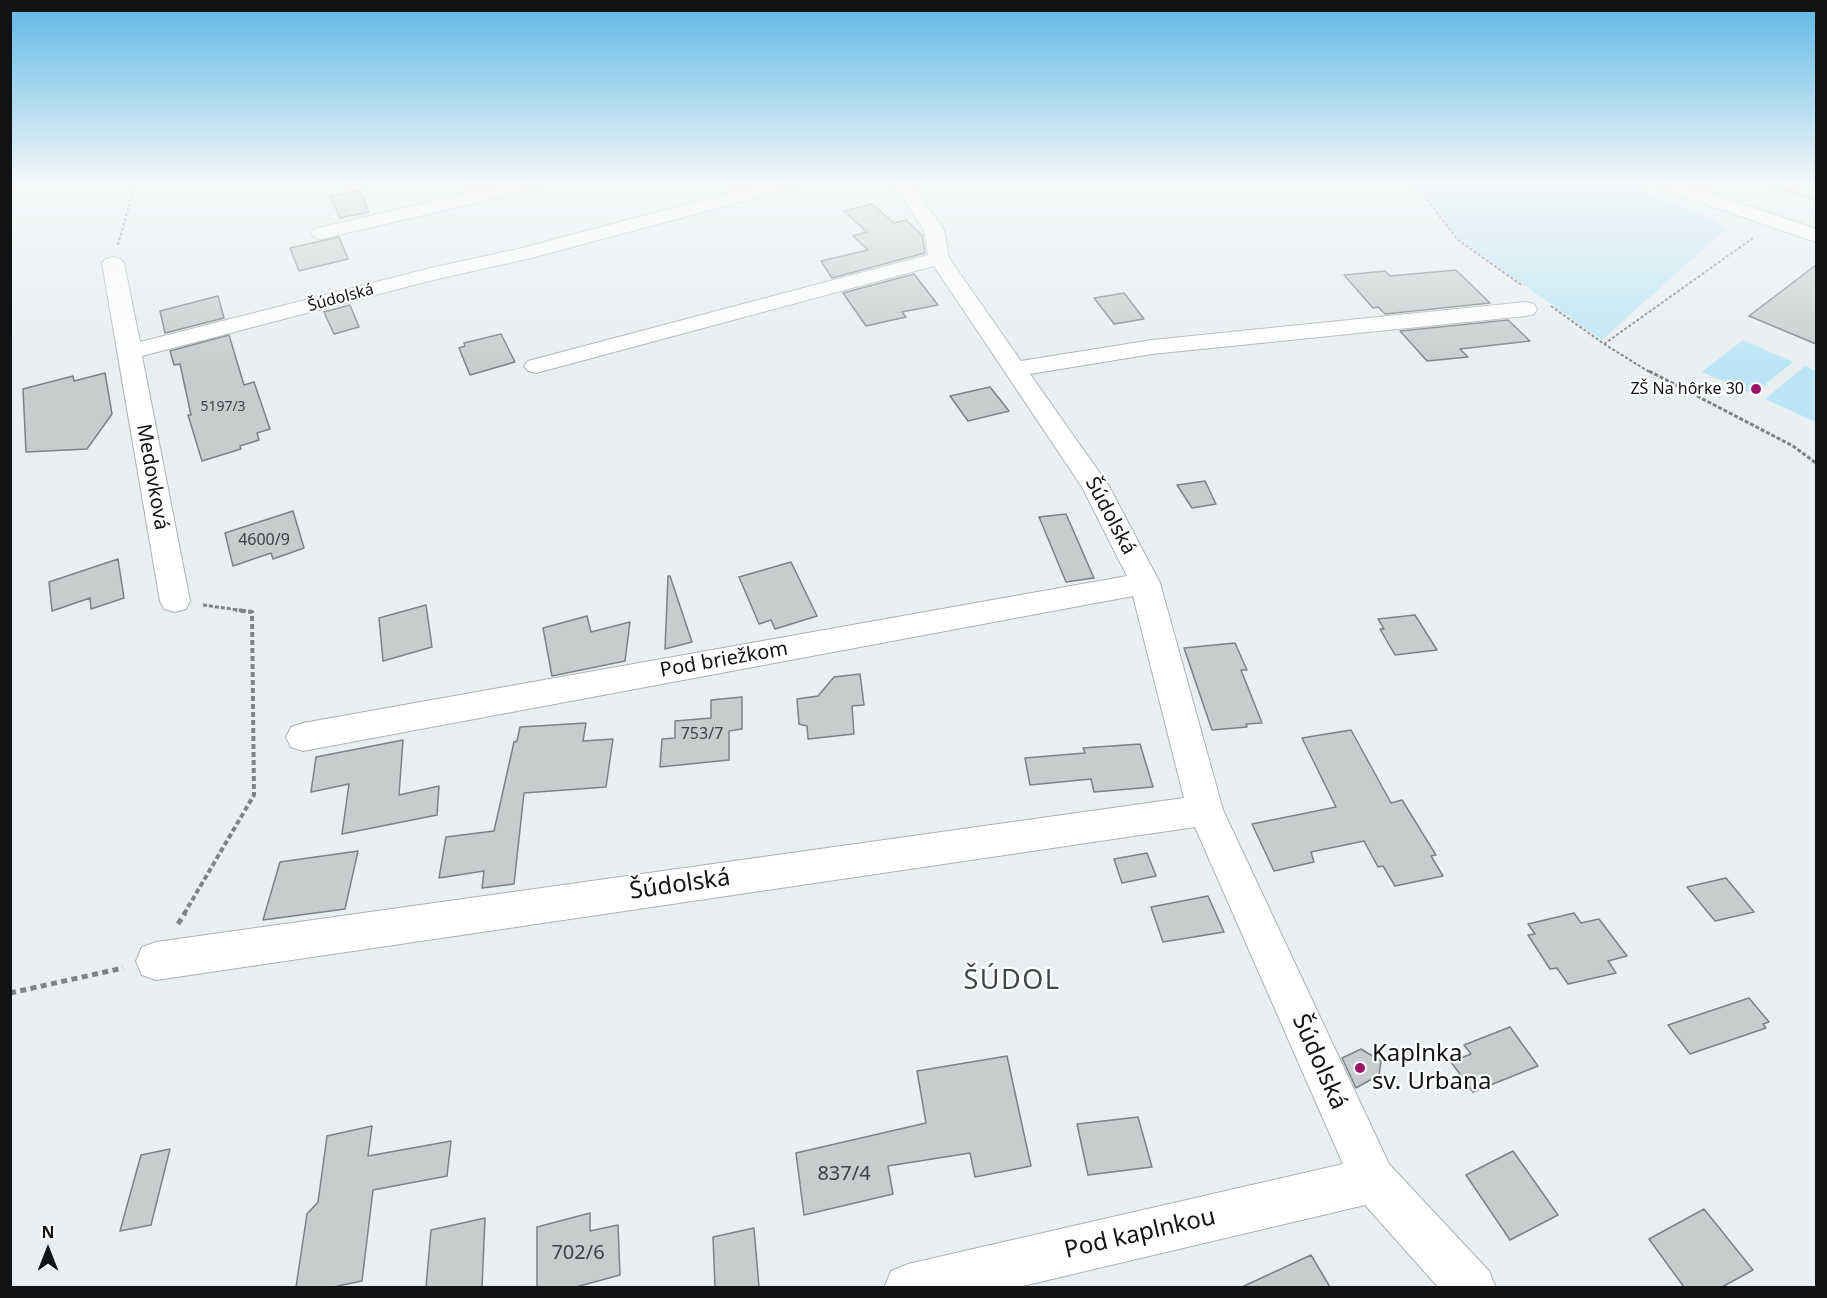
<!DOCTYPE html>
<html>
<head>
<meta charset="utf-8">
<style>
	body { margin:0 }
	#map { position:relative; width:1827px; height:1298px; overflow:hidden; background:#e9eef0; font-family:"Noto Sans",sans-serif }
	canvas { display:block }
	.frame { position:absolute; inset:0; border:12px solid #101213; pointer-events:none }
	.north { position:absolute; left:18px; top:1220px; width:60px; height:60px; -webkit-text-stroke:4px #fff; paint-order:stroke; rotate:0deg; font-size:16px; font-weight:700; line-height:24px; text-align:center; color:#101213 }
	.north::after { content:''; display:block; margin:auto; width:21px; height:27px; background:#101213; clip-path:polygon(50% 0,100% 100%,50% 72%,0 100%) }
</style>
</head>
<body>
<div id="map">
<canvas width="1827" height="1298"></canvas>
<div class="frame"></div>
<div class="north">N</div>
</div>
<script>
const ctx = document.querySelector('canvas').getContext('2d');
ctx.lineJoin = 'round';
function fill(path, color) {
  ctx.fillStyle = color;
  ctx.fill(path, 'evenodd');
}
function poly(rows) {
  const path = new Path2D();
  for (const r of rows) {
    path.moveTo(r[0], r[1]);
    for (let i = 2; i < r.length; i += 2) path.lineTo(r[i], r[i + 1]);
  }
  return path;
}
function strokePath(path, color, width, dash) {
  ctx.strokeStyle = color;
  ctx.lineWidth = width;
  ctx.lineCap = dash ? 'butt' : 'round';
  ctx.setLineDash(dash || []);
  ctx.stroke(path);
}
function write(font, color, halo, rows, align = 'center') {
  ctx.font = font + ' "Noto Sans",sans-serif';
  ctx.lineWidth = 4.5;
  ctx.setLineDash([]);
  ctx.textBaseline = 'middle';
  ctx.strokeStyle = halo;
  ctx.fillStyle = color;
  for (const [text, x, y, turn = 0] of rows) {
    ctx.save();
    ctx.translate(x, y);
    ctx.rotate((+turn || 0) * Math.PI / 180);
    ctx.textAlign = isNaN(turn) ? turn : align;
    if (halo) ctx.strokeText(text, 0, 0);
    ctx.fillText(text, 0, 0);
    ctx.restore();
  }
}
fill(poly([
	[1417,184,1621,184,1707,217,1726,229,1602,340,1460,240],
	[1743,340,1793,362,1753,394,1702,372],
	[1805,366,1816,371,1816,422,1765,399]
]), '#bbe5f4');
const building = poly([
	[360,190,369,212,340,218,330,196,360,190],
	[872,204,894,223,906,220,922,235,925,253,832,278,821,261,868,250,853,236,867,232,844,211,872,204],
	[339,237,348,259,299,271,290,248,339,237],
	[1816,265,1816,344,1749,316,1816,265],
	[1456,270,1490,303,1385,314,1378,307,1373,308,1344,275,1385,271,1390,276,1456,270],
	[914,274,938,305,902,312,906,317,866,326,843,293,914,274],
	[1124,293,1144,319,1114,324,1094,298,1124,293],
	[218,296,224,318,165,333,160,311,218,296],
	[350,305,359,327,334,334,324,312,350,305],
	[1508,320,1530,341,1460,349,1468,357,1427,361,1400,331,1508,320],
	[501,334,515,362,470,375,459,348,465,346,464,343,501,334],
	[229,335,244,385,254,382,270,429,257,433,259,440,240,446,241,449,202,461,188,415,191,415,180,364,174,365,170,351,229,335],
	[105,373,112,414,87,449,26,452,23,389,73,376,74,381,105,373],
	[990,387,1009,411,968,421,950,396,990,387],
	[1205,481,1216,504,1192,508,1177,485,1205,481],
	[293,511,304,548,273,559,271,553,233,566,225,533,293,511],
	[1066,514,1094,578,1066,582,1039,517,1066,514],
	[118,559,124,598,91,609,90,598,52,611,49,582,118,559],
	[791,562,817,616,775,629,771,620,759,624,739,577,791,562],
	[668,576,670,576,692,642,665,649,668,576],
	[426,605,432,647,383,661,379,618,426,605],
	[1415,615,1437,650,1395,655,1380,629,1384,629,1378,619,1415,615],
	[587,616,591,632,630,622,625,661,552,676,543,628,587,616],
	[1235,643,1247,670,1241,670,1262,723,1246,724,1247,727,1212,730,1184,648,1235,643],
	[860,674,864,705,852,706,854,734,808,739,807,726,799,724,797,699,818,696,834,677,860,674],
	[742,697,742,729,729,731,729,760,660,767,662,739,675,738,675,721,711,718,711,700,742,697],
	[586,723,583,741,613,739,606,787,524,793,514,884,482,888,484,871,439,878,446,837,494,831,514,742,517,741,520,727,586,723],
	[1351,730,1391,803,1402,800,1436,855,1431,856,1443,876,1395,886,1383,866,1378,867,1364,841,1311,852,1314,862,1274,871,1252,824,1336,807,1302,738,1351,730],
	[403,740,399,795,439,786,437,815,342,834,349,784,311,792,316,757,403,740],
	[1140,744,1153,787,1094,792,1091,779,1030,785,1025,758,1085,753,1083,748,1140,744],
	[358,851,345,909,263,920,280,862,358,851],
	[1147,853,1156,876,1122,883,1114,859,1147,853],
	[1726,878,1754,912,1715,921,1687,887,1726,878],
	[1208,896,1224,932,1163,942,1151,907,1208,896],
	[1574,913,1581,923,1599,919,1627,956,1608,961,1616,973,1568,984,1557,968,1550,969,1528,935,1535,934,1528,924,1574,913],
	[1749,998,1769,1022,1763,1024,1766,1028,1690,1054,1668,1025,1749,998],
	[1510,1027,1538,1066,1473,1092,1451,1062,1471,1054,1464,1045,1510,1027],
	[1361,1049,1381,1061,1379,1075,1356,1088,1342,1058,1361,1049],
	[1007,1056,1031,1166,975,1177,970,1153,888,1166,893,1194,804,1215,796,1153,926,1123,917,1071,1007,1056],
	[1138,1117,1152,1167,1088,1175,1077,1124,1138,1117],
	[372,1126,368,1156,451,1141,447,1176,373,1190,362,1281,333,1287,296,1287,307,1214,318,1202,327,1136,372,1126],
	[170,1149,151,1225,120,1231,141,1155,170,1149],
	[1513,1151,1558,1215,1510,1240,1466,1175,1513,1151],
	[1704,1209,1753,1270,1722,1287,1684,1287,1649,1239,1704,1209],
	[590,1213,590,1231,618,1225,620,1275,576,1287,537,1287,537,1227,590,1213],
	[485,1218,482,1287,426,1287,431,1230,485,1218],
	[754,1228,759,1287,715,1287,713,1237,754,1228],
	[1311,1255,1330,1287,1242,1287,1311,1255]
]);
fill(building, '#c7cccd');
strokePath(building, '#7d8183', 1.5);
const street = poly([
	[506,184,541,184,539,188,321,239,314,237,311,233,314,229,506,184],
	[763,184,795,184,793,188,531,258,433,280,142,356,190,601,186,609,175,612,164,609,160,601,102,263,106,259,113,257,120,259,124,263,140,342,431,268,522,248,763,184],
	[893,184,912,184,944,230,949,258,1021,361,1152,340,1526,302,1534,304,1537,309,1534,314,1526,316,1152,354,1030,374,1109,486,1160,583,1223,810,1389,1164,1489,1271,1496,1288,1439,1288,1365,1205,1014,1288,884,1288,891,1271,908,1264,1343,1164,1195,827,156,980,142,975,136,961,142,947,156,942,1184,798,1133,596,303,751,291,747,286,737,291,727,303,723,1127,576,1082,487,934,266,536,373,528,371,524,366,528,361,928,255,924,230,893,184],
	[1656,184,1684,184,1816,229,1816,242,1658,188,1656,184]
]);
strokePath(street, '#adb2b4', 2);
strokePath(poly([
	[1415,184,1458,240,1523,286],
	[1769,184,1813,199],
	[118,245,135,184],
	[1551,306,1604,344,1651,373],
	[1604,344,1753,238]
]), '#7e8283', 2, [3, 2]);
strokePath(poly([
	[1649,371,1793,446,1816,463],
	[203,605,246,611]
]), '#7e8283', 3, [4, 2]);
strokePath(poly([
	[184,914,254,795,252,612,236,610]
]), '#7e8283', 4, [5, 3]);
strokePath(poly([
	[178,924,185,913],
	[10,993,123,968]
]), '#7e8283', 5, [6, 4.5]);
fill(street, '#fff');
const sky = ctx.createLinearGradient(0, 0, 0, 366);
sky.addColorStop(0, '#5db7e5');
sky.addColorStop(0.5, '#f5f7f8');
sky.addColorStop(1, '#f5f7f800');
ctx.fillStyle = sky;
ctx.fillRect(0, 0, 1827, 366);
for (const [x, y, r, color] of [
	[1756,389,6,"#9a1467"],
	[1360,1068,6,"#9a1467"]
]) {
  const dot = new Path2D();
  dot.arc(x, y, r, 0, 2 * Math.PI);
  ctx.fillStyle = color;
  ctx.fill(dot);
  strokePath(dot, '#fff', 2);
}
write('14px', '#3e4042', null, [
	["5197/3",223,407]
]);
write('16px', '#101213', '#fff', [
	["Šúdolská",341,298,-15]
]);
write('16px', '#101213', '#fff', [
	["ZŠ Na hôrke 30",1744,389]
], 'right');
write('16px', '#3e4042', null, [
	["4600/9",264,540],
	["753/7",702,734]
]);
write('20px', '#101213', '#fff', [
	["Medovková",152,477,80],
	["Šúdolská",1110,516,62],
	["Pod briežkom",724,660,-10]
]);
write('20px', '#3e4042', null, [
	["837/4",844,1174],
	["702/6",578,1253]
]);
write('24px', '#101213', '#fff', [
	["Šúdolská",680,885,-8],
	["Šúdolská",1319,1062,66],
	["Pod kaplnkou",1140,1234,-13]
]);
write('24px', '#101213', '#fff', [
	["Kaplnka",1372,1054],
	["sv. Urbana",1372,1082]
], 'left');
ctx.letterSpacing = '1.5px';
write('27px', '#414546', '#fff', [
	["ŠÚDOL",1012,981]
]);
ctx.letterSpacing = '0px';
</script>
</body>
</html>
